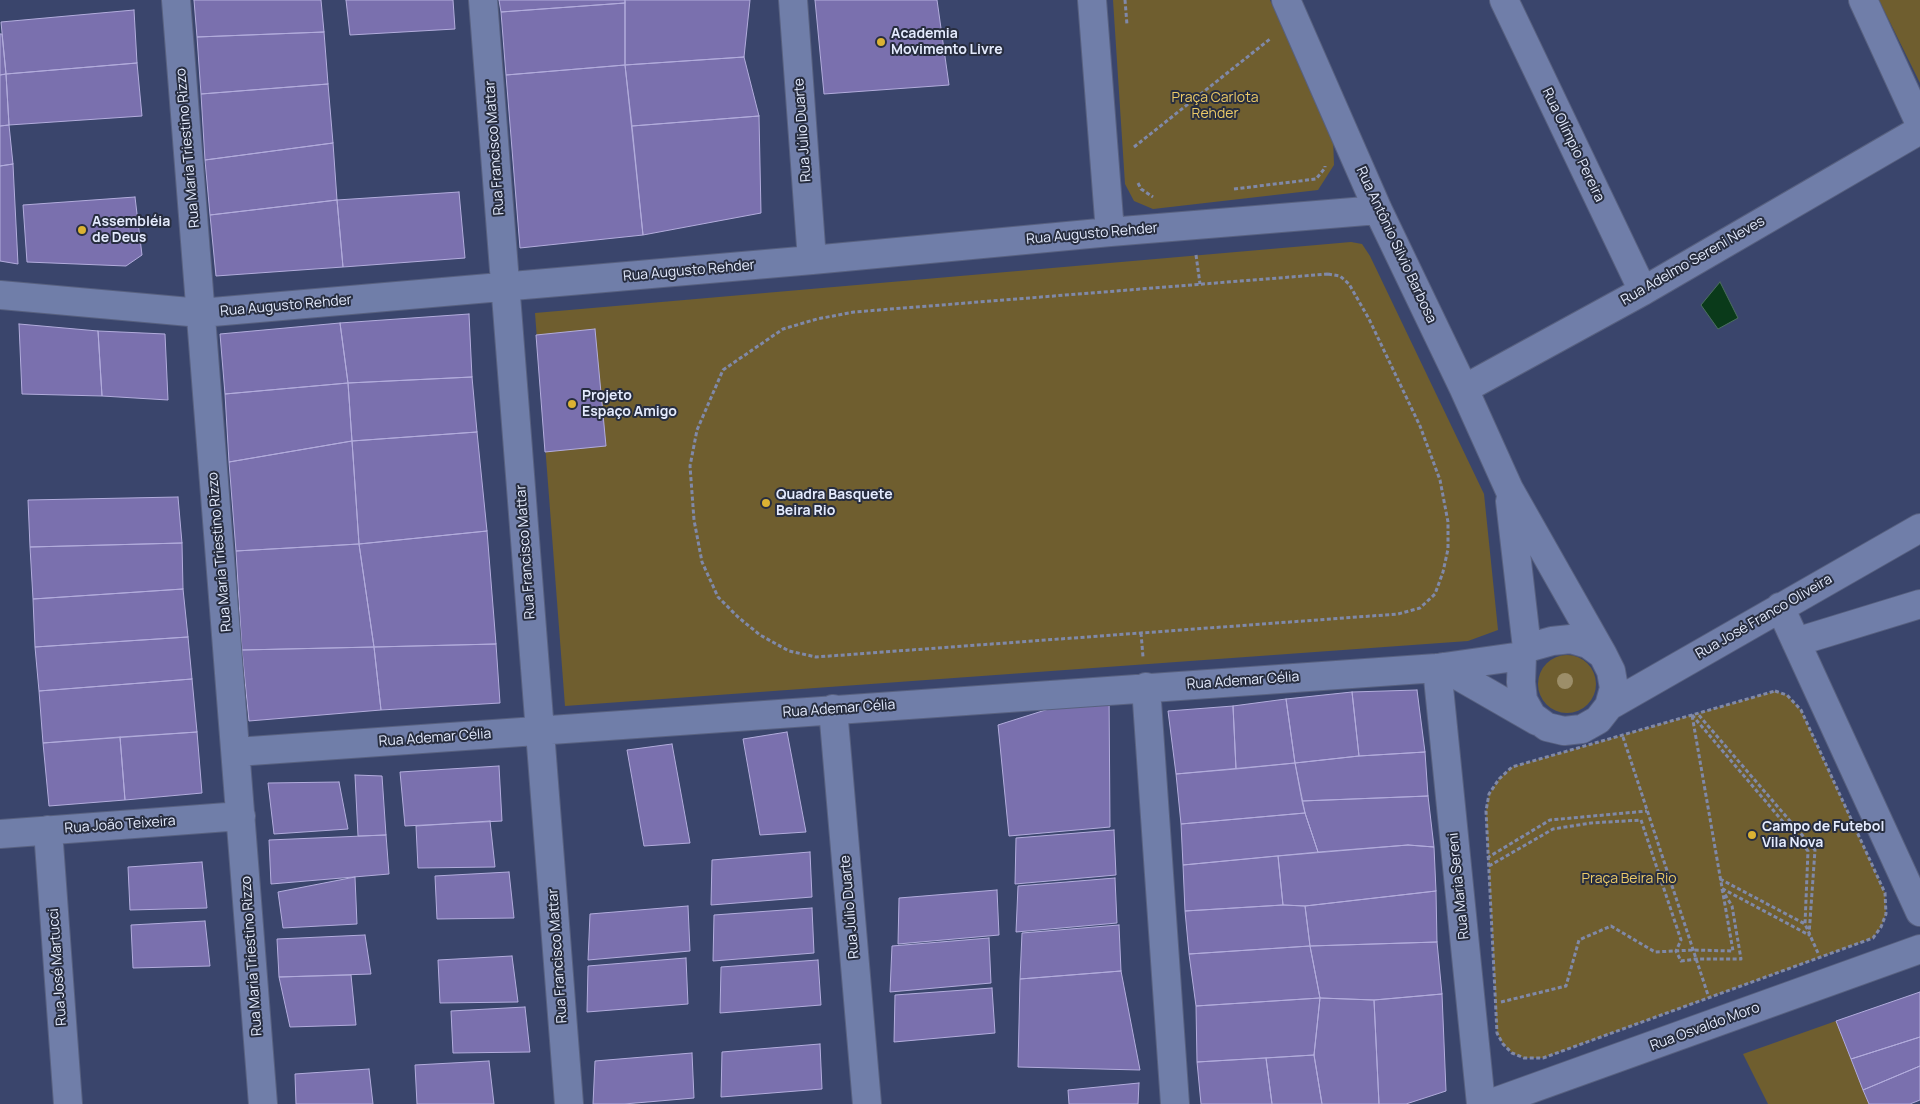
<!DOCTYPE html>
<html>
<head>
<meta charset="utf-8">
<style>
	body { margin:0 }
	canvas { display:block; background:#3a456c }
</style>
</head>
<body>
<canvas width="1920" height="1104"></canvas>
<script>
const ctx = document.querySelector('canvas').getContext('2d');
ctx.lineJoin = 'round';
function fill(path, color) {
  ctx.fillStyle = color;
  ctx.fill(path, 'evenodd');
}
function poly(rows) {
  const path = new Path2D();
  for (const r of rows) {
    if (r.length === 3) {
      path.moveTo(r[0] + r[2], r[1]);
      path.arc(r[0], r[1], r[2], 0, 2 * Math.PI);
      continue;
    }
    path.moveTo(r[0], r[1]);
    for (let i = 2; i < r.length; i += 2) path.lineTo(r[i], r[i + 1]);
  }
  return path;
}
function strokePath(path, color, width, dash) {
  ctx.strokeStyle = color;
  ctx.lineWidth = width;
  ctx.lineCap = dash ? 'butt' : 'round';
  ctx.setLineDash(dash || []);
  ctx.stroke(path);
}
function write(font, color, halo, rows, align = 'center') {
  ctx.font = font + ' Manrope,sans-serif';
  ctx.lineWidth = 4;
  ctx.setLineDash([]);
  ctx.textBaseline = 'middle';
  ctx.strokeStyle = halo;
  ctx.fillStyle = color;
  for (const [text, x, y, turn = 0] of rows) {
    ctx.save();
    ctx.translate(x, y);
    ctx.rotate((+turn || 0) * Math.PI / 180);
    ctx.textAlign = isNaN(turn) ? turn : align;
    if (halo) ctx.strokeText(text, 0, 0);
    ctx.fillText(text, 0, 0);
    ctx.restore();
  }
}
fill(poly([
	[1113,0,1270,0,1333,138,1334,165,1318,190,1153,209,1134,201,1125,184],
	[1879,0,1920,0,1920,83],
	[1351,242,1362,244,1370,256,1484,494,1498,630,1468,641,565,706,535,313],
	[1567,684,29],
	[1775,691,1787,695,1801,710,1885,893,1886,914,1881,927,1873,938,1543,1058,1524,1058,1512,1053,1503,1044,1497,1033,1486,811,1489,794,1499,779,1512,767],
	[1836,1021,1869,1104,1768,1104,1743,1054]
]), '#6f5e2f');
const water = poly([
	[1720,282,1738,318,1718,329,1701,305,1720,282]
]);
fill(water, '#0a3a1a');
strokePath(water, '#4b6f5e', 1);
const building = poly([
	[194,0,321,0,324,32,197,37,194,0],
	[346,0,453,0,455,29,350,35,346,0],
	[499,0,625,0,625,3,501,12,499,0],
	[625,0,750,0,744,57,625,65,625,0],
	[815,0,937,0,949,85,824,94,815,0],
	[625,3,625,65,506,75,501,12,625,3],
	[134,10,137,63,6,74,1,22,134,10],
	[324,32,328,84,201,94,197,37,324,32],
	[0,34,2,34,6,74,0,75,0,34],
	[744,57,759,116,632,126,625,65,744,57],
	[137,63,142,116,9,125,6,74,137,63],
	[625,65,643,235,520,248,506,75,625,65],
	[6,74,9,125,0,126,0,75,6,74],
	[328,84,333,143,205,160,201,94,328,84],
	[759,116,761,213,643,235,632,126,759,116],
	[9,125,13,164,0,166,0,126,9,125],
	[333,143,337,200,210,215,205,160,333,143],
	[13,164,14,185,18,264,0,261,0,166,13,164],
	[459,192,465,258,343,267,337,200,459,192],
	[135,197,142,255,126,266,27,262,23,205,135,197],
	[337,200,343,267,216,276,210,215,337,200],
	[469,314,472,377,348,383,340,323,469,314],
	[340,323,348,383,225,394,220,334,340,323],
	[19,324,98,331,102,396,22,394,19,324],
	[595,329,606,446,545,452,536,335,595,329],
	[98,331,165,334,168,400,102,396,98,331],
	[472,377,477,432,352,441,348,383,472,377],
	[348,383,352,441,229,462,225,394,348,383],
	[477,432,487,531,359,544,352,441,477,432],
	[352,441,359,544,236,551,229,462,352,441],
	[178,497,182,543,30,547,28,500,178,497],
	[487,531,496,644,374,647,359,544,487,531],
	[182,543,183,589,33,599,30,547,182,543],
	[359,544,374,647,242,650,236,551,359,544],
	[183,589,188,637,35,647,33,599,183,589],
	[188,637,192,679,39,691,35,647,188,637],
	[496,644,500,703,381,710,374,647,496,644],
	[374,647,381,710,249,721,242,650,374,647],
	[192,679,197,732,43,743,39,691,192,679],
	[1109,690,1110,827,1009,836,998,725,1109,690],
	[1417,690,1425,752,1359,756,1352,692,1417,690],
	[1352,692,1359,756,1295,763,1286,699,1352,692],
	[1286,699,1295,763,1236,769,1233,706,1286,699],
	[1233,706,1236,769,1176,774,1168,711,1233,706],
	[197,732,202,793,125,800,120,737,197,732],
	[787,732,806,832,760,835,743,739,787,732],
	[120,737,125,800,49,806,43,743,120,737],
	[672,744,690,843,644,846,627,750,672,744],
	[1425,752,1428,796,1302,801,1295,763,1359,756,1425,752],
	[1295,763,1305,813,1181,824,1176,774,1295,763],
	[499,766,502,821,405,826,400,772,499,766],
	[355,775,382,776,386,835,358,836,355,775],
	[339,782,348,829,274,834,268,783,339,782],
	[1428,796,1434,847,1408,845,1318,852,1305,813,1302,801,1428,796],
	[1305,813,1318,852,1183,865,1181,824,1305,813],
	[490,821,495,867,418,868,416,826,490,821],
	[1114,830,1116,875,1015,884,1016,838,1114,830],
	[386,835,389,874,271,884,269,840,386,835],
	[1408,845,1434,847,1436,891,1305,906,1283,905,1278,856,1408,845],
	[810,852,812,897,711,905,712,860,810,852],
	[1278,856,1283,905,1185,911,1183,865,1278,856],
	[202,862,207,908,130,910,128,867,202,862],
	[509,872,514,918,437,919,435,876,509,872],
	[355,877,357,924,283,928,278,892,355,877],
	[1115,878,1117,923,1016,932,1018,886,1115,878],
	[997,890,999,935,898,944,899,898,997,890],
	[1436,891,1437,942,1310,946,1305,906,1436,891],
	[1283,905,1305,906,1310,946,1189,954,1185,911,1283,905],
	[688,906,690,951,588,960,590,914,688,906],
	[812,908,814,953,713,961,714,915,812,908],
	[205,921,210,966,133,968,131,925,205,921],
	[1119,925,1121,971,1020,979,1022,933,1119,925],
	[365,935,371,974,279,977,277,939,365,935],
	[989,938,991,983,890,992,892,946,989,938],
	[1437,942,1442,994,1374,1000,1320,998,1310,946,1437,942],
	[1310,946,1320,998,1196,1006,1189,954,1310,946],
	[512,956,518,1002,440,1003,438,960,512,956],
	[686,958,688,1004,587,1012,588,966,686,958],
	[818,960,821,1005,720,1013,721,967,818,960],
	[1121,971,1140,1070,1018,1067,1020,979,1121,971],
	[351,975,356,1025,290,1027,279,977,351,975],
	[992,988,995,1033,894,1042,895,995,992,988],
	[1920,992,1920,1037,1851,1059,1836,1021,1920,992],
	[1442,994,1446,1091,1406,1104,1379,1104,1374,1000,1442,994],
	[1320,998,1314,1055,1197,1062,1196,1006,1320,998],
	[1320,998,1374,1000,1379,1104,1322,1104,1314,1055,1320,998],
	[525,1007,530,1052,453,1053,451,1011,525,1007],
	[1920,1037,1920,1066,1863,1090,1851,1059,1920,1037],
	[820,1044,822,1089,721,1097,722,1052,820,1044],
	[692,1053,694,1098,624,1104,593,1104,595,1061,692,1053],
	[1314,1055,1322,1104,1272,1104,1266,1058,1314,1055],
	[1266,1058,1272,1104,1201,1104,1197,1062,1266,1058],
	[489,1061,494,1104,417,1104,415,1065,489,1061],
	[1920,1066,1920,1100,1910,1104,1869,1104,1863,1090,1920,1066],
	[369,1069,373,1104,296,1104,295,1074,369,1069],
	[1139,1083,1138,1104,1069,1104,1068,1090,1139,1083]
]);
fill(building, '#7a70ae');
strokePath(building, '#b2acdc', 1);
const minor = poly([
	[176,0,263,1104],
	[483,0,569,1104],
	[793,0,812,260],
	[1092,0,1110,232],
	[1286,0,1378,210,1464,389,1509,489,1603,655],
	[1504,0,1643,291],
	[1863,0,1920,124],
	[0,295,201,313,812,260,1110,232,1378,210],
	[1464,389,1643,291,1920,130],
	[1510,501,1527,648],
	[1780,607,1920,912],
	[1571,639,1588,644,1603,655,1611,671,1614,688,1609,706,1598,720,1582,729,1564,731,1547,727,1532,716,1523,700,1521,682,1522,656,1527,648,1552,641,1571,639],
	[1796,642,1920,604],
	[1443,667,1537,721],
	[1437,668,1481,1104],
	[1146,687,1175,1104],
	[1609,706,1920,528],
	[833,709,867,1104],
	[236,752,1437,668,1522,656],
	[48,830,68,1104],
	[0,834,241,816],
	[1489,1104,1920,949]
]);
strokePath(minor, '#586180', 30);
strokePath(poly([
	[1125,0,1127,25],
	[1134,147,1270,39],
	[1138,183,1141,189,1153,197],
	[1234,189,1316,179,1325,168,1325,166],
	[1196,255,1200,284],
	[1328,274,1340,276,1349,284,1369,319,1420,426,1440,480,1448,522,1448,549,1443,572,1435,594,1420,608,1398,614,816,657,789,651,760,635,738,617,718,597,702,562,694,520,690,466,697,430,723,370,783,329,817,319,854,312,1328,274],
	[1141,633,1143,657],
	[1775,691,1787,695,1801,710,1885,893,1886,914,1881,927,1873,938,1543,1058,1524,1058,1512,1053,1503,1044,1497,1033,1486,811,1489,794,1499,779,1512,767,1775,691],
	[1692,715,1808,851,1805,924,1818,953],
	[1623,737,1708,995],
	[1487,858,1550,820,1647,811],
	[1489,866,1553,829,1591,823,1641,820,1681,940,1676,951,1681,961,1696,959,1741,959,1732,906,1721,888,1809,935,1815,850,1697,713],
	[1720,879,1805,924],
	[1501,1002,1566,986,1579,940,1611,926,1655,952,1693,950,1733,951,1692,715]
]), '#8089a8', 3, [4, 2.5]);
strokePath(minor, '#707ea9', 28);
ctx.fillStyle = '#9c8e69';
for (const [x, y] of [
	[1565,681]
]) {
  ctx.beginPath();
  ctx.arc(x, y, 8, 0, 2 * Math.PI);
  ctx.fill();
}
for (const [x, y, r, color] of [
	[881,42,5,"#dbb233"],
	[82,230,5,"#dbb233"],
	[572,404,5,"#dbb233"],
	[766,503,5,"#dbb233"],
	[1752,835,5,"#dbb233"]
]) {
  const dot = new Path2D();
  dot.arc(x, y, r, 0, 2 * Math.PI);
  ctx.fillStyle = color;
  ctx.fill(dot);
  strokePath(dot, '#272d3f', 2);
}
write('bold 14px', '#e4ebfe', '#272d3f', [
	["Academia",891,34],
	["Movimento Livre",891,50],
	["Assembléia",92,222],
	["de Deus",92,238],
	["Projeto",582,396],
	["Espaço Amigo",582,412],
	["Quadra Basquete",776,495],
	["Beira Rio",776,511],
	["Campo de Futebol",1762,827],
	["Vila Nova",1762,843]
], 'left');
write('14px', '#ecca67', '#272d3f', [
	["Praça Carlota",1215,98],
	["Rehder",1215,114],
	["Praça Beira Rio",1629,879]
]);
write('14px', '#e4ebfe', '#272d3f', [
	["Rua Júlio Duarte",803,130,-94],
	["Rua Olímpio Pereira",1573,145,64],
	["Rua Maria Triestino Rizzo",188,148,-95],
	["Rua Francisco Mattar",495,148,-94],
	["Rua Augusto Rehder",1092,234,-5],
	["Rua Antônio Silvio Barbosa",1396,245,65],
	["Rua Adelmo Sereni Neves",1693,261,-30],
	["Rua Augusto Rehder",689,271,-5],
	["Rua Augusto Rehder",286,306,-5],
	["Rua Maria Triestino Rizzo",220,552,-95],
	["Rua Francisco Mattar",526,552,-94],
	["Rua José Franco Oliveira",1764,617,-30],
	["Rua Ademar Célia",1243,681,-4],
	["Rua Ademar Célia",839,709,-4],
	["Rua Ademar Célia",435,738,-4],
	["Rua João Teixeira",120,825,-4],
	["Rua Maria Sereni",1459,886,-96],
	["Rua Júlio Duarte",850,907,-95],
	["Rua Maria Triestino Rizzo",252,956,-94],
	["Rua Francisco Mattar",558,956,-94],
	["Rua José Martucci",58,967,-94],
	["Rua Osvaldo Moro",1705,1027,-20]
]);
</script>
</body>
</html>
